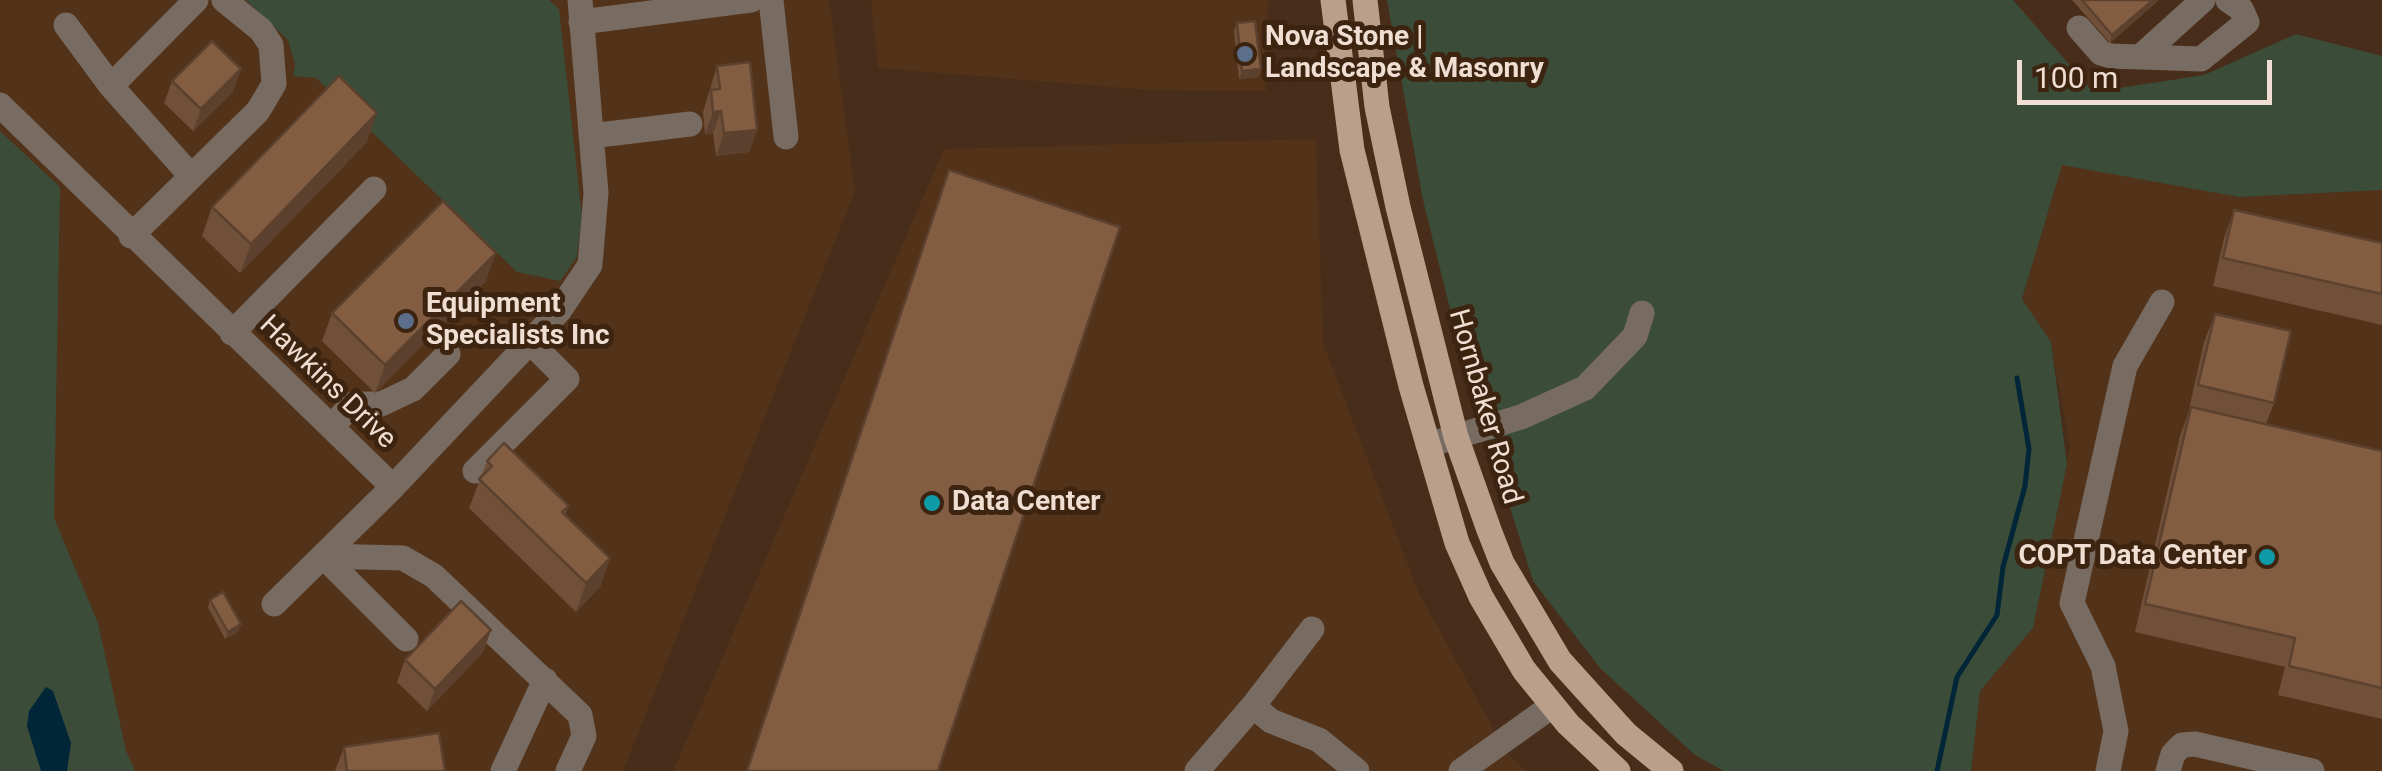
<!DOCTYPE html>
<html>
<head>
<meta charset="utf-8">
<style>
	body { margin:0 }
	#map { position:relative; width:2382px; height:771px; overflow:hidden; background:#482e1a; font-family:Roboto,sans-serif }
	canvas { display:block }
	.scale { position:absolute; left:2017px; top:60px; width:255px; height:45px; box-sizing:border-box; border:5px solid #f0ded3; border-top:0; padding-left:12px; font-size:30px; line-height:35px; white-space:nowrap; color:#f0ded3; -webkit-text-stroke:8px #3d2410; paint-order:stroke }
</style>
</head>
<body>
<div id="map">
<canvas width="2382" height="771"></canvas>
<div class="scale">100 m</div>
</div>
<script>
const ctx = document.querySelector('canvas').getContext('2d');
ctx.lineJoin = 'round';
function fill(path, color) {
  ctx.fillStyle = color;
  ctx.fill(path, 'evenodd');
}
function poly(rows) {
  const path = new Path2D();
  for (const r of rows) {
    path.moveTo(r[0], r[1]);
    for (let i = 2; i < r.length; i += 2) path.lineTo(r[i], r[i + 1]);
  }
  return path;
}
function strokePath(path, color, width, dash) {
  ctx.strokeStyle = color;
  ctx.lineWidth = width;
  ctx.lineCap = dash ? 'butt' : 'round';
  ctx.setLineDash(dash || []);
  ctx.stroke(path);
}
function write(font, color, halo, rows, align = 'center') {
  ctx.font = font + ' Roboto,sans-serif';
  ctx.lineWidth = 10;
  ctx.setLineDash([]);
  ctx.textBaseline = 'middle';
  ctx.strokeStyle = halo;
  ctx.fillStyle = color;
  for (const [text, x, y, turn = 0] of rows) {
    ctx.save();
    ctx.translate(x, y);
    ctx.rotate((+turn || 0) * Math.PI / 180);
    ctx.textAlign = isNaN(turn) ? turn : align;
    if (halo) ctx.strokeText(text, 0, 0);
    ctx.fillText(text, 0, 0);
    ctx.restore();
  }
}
fill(poly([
	[0,0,829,0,855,191,623,771,0,771],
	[871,0,1268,0,1266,91,1149,90,878,68],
	[1316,139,1323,343,1418,591,1507,754,1527,771,673,771,944,149],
	[2062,164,2239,197,2382,190,2382,771,1971,771,1980,691,2033,628,2070,447,2051,342,2022,299]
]), '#523219');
fill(poly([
	[246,0,549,0,559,9,582,216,577,257,560,281,517,272,316,78,293,76,295,65,288,40],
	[1387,0,2013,0,2093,92,2204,75,2296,34,2382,56,2382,190,2239,197,2062,165,2022,299,2051,342,2067,464,2033,628,1980,691,1971,771,1724,771,1695,755,1600,668,1533,581,1457,337,1423,200],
	[0,131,60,187,54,518,98,623,126,751,135,771,0,771]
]), '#3b4c39');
fill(poly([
	[46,687,53,691,71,743,67,771,41,771,27,726,29,711]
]), '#012637');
strokePath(poly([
	[1937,771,1957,677,1997,615,2003,567,2025,486,2029,449,2017,378]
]), '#012637', 5);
strokePath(poly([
	[771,0,786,137],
	[581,22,751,0],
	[66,25,111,86],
	[2079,28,2101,53,2111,56,2201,59,2247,22,2241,9,2228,0],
	[2140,57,2203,0],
	[0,105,393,487,559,311,590,265,596,193,580,0],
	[591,136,690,124],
	[191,176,111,86,196,0],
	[131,236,258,111,274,84,271,45,261,30,224,0],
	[232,333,374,189],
	[331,427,353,404,381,404,413,389,448,354],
	[1428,445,1521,417,1585,388,1635,336,1642,313],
	[475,471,567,379,530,342],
	[274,604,393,487],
	[406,639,323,556,403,558,434,576,580,715,584,736,568,771],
	[1253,706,1312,629],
	[503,771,545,680],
	[1197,771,1253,706,1271,721,1319,740,1357,771],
	[1461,771,1552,706],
	[2108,771,2116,731,2103,666,2072,603,2125,366,2162,302],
	[2168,771,2173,754,2182,745,2195,744,2312,771]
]), '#786b61', 25);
strokePath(poly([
	[1333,0,1352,150,1411,386,1457,543,1481,597,1524,670,1568,724,1618,771],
	[1365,0,1377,107,1398,207,1456,437,1489,530,1502,563,1560,661,1626,734,1671,771]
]), '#ba9f8b', 25);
fill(poly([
	[2072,0,2159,0,2110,43],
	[1237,23,1261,69,1258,77,1239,79,1234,31],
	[717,66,757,130,749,152,716,156,713,133,705,134,703,112],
	[172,81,233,92,193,131,164,103],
	[367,142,240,273,202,236,212,207],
	[2234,210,2382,243,2382,325,2213,286,2224,238],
	[486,281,375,393,322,341,332,313],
	[2215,314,2274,403,2266,424,2382,451,2382,719,2278,695,2285,667,2135,632,2180,436,2188,414,2204,342],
	[487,461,569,506,565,515,610,558,600,587,576,612,469,508],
	[210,600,238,632,225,639,208,607],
	[491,630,483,652,427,711,397,682,405,660],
	[344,747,445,771,335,771]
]), '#715039');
fill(poly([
	[2153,0,2159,0,2110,43,2112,35],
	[241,69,233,92,193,131,201,109],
	[1261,69,1258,77,1239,79,1242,71],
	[721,111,713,133,705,134,713,112],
	[377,113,367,142,240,273,251,244],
	[757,130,749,152,716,156,724,133],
	[496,253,486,281,375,393,385,365],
	[610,558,600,587,576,612,586,583],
	[241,624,238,632,225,639,228,632],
	[491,630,483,652,427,711,435,689]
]), '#5c412e');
const building = poly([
	[2082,0,2153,0,2112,35,2082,0],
	[1255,21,1261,69,1242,71,1237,23,1255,21],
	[212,41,241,69,201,109,172,81,212,41],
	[750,62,757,130,724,133,721,111,713,112,711,90,720,89,717,66,750,62],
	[339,76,377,113,251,244,212,207,339,76],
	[949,170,1120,227,938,771,747,771,949,170],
	[443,201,496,253,385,365,332,313,443,201],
	[2234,210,2382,243,2382,294,2223,258,2234,210],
	[2215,314,2291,331,2274,403,2198,385,2215,314],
	[2191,407,2382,451,2382,688,2289,666,2295,638,2145,604,2191,407],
	[504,443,569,506,562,512,610,558,586,583,479,479,492,466,487,461,504,443],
	[223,592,241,624,228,632,210,600,223,592],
	[461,601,491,630,435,689,405,660,461,601],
	[439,733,445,771,347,771,344,747,439,733]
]);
fill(building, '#835d42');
strokePath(building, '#5c412e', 2.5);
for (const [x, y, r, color] of [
	[1245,54,10,"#5c6f8a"],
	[406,321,10,"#5c6f8a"],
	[932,503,10,"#0f9aa8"],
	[2267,557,10,"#0f9aa8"]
]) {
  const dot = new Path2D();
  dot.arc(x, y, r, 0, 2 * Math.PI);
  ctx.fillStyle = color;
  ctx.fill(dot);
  strokePath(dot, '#3d2410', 4);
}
write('bold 28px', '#f0ded3', '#3d2410', [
	["Nova Stone |",1265,38],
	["Landscape & Masonry",1265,70],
	["Equipment",426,305],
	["Specialists Inc",426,337],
	["Data Center",952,503],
	["COPT Data Center",2247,557,"right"]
], 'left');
write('28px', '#f0ded3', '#3d2410', [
	["Hawkins Drive",327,383,44],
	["Hornbaker Road",1484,407,74]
]);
</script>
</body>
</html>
